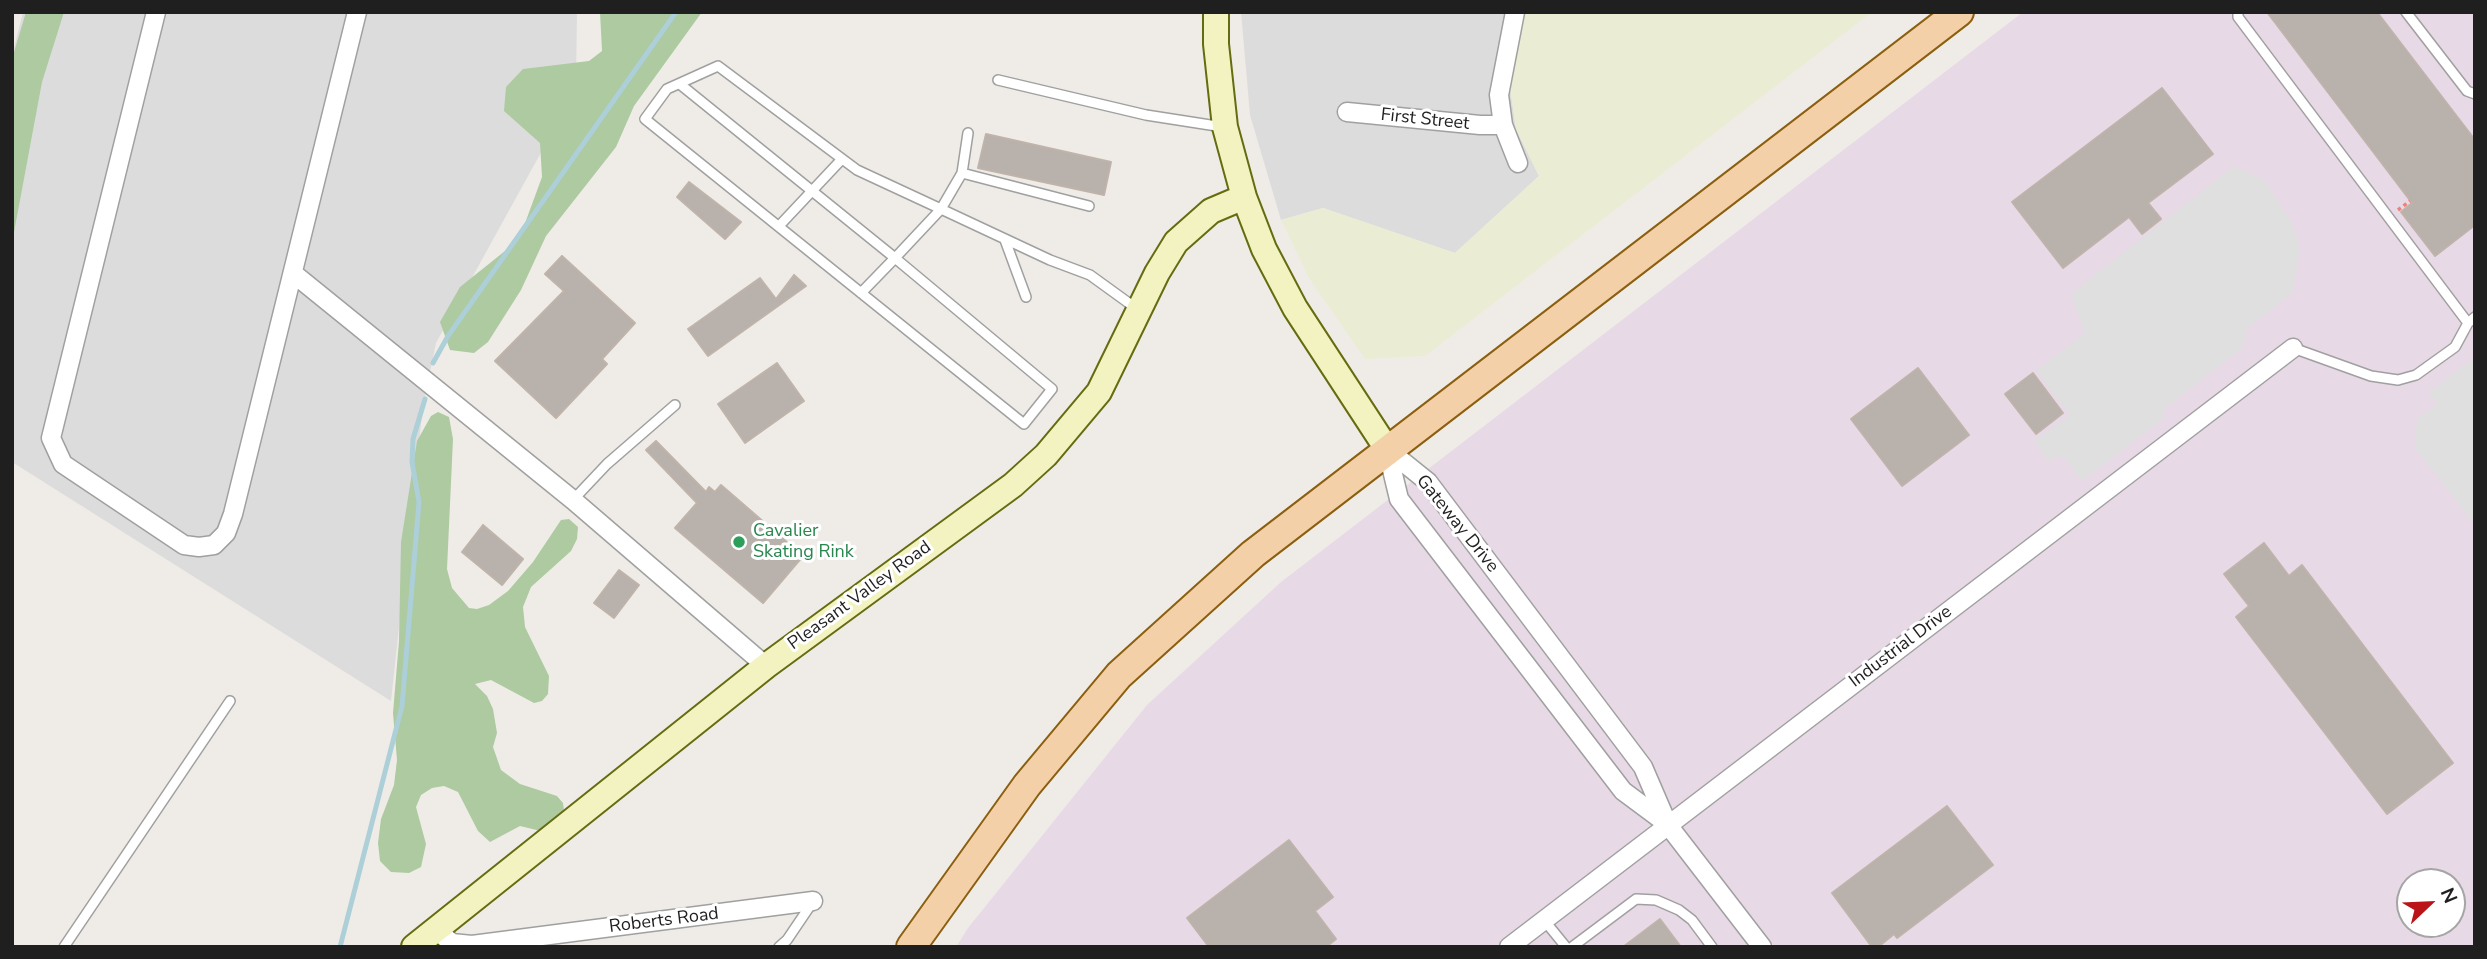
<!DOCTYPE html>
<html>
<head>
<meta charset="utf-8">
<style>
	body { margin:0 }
	#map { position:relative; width:2487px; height:959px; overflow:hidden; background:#efece7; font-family:"Nunito Sans",sans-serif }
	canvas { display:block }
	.frame { position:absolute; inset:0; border:14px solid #1f1f1f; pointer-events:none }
	.north { position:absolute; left:2396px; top:868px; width:70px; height:70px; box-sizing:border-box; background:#fff; border:2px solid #a5a5a5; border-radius:50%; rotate:67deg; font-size:19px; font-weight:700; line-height:28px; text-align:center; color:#1f1f1f }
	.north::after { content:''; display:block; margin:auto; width:24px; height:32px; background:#ba1419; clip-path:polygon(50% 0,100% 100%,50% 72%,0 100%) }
</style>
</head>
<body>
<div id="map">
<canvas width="2487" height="959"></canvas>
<div class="frame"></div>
<div class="north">N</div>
</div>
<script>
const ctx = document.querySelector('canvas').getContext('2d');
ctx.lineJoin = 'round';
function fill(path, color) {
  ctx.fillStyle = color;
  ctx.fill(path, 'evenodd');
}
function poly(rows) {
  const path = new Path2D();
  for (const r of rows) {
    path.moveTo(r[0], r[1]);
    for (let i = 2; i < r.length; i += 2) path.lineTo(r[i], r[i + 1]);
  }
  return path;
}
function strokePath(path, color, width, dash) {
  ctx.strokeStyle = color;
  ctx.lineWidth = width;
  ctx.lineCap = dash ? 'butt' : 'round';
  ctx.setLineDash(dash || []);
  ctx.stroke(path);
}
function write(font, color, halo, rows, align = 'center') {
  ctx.font = font + ' "Nunito Sans",sans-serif';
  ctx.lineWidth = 6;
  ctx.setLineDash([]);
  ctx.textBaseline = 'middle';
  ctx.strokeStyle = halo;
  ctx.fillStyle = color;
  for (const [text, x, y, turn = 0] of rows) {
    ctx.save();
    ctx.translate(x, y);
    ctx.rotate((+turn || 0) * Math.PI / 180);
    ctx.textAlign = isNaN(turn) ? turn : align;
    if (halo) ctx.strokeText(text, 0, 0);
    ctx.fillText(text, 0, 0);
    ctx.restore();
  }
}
fill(poly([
	[23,12,577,12,576,89,436,343,423,406,391,701,12,462,12,56],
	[1241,12,1524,12,1510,87,1516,129,1539,176,1455,253,1323,208,1281,220,1250,115]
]), '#dddcdc');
fill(poly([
	[2023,12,2475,12,2475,947,956,947,968,928,1147,705,1281,582],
	[2410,882,2452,882,2452,924,2410,924]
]), '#e7d9e5');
fill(poly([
	[1524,12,1872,12,1425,356,1365,359,1309,278,1281,220,1323,208,1455,253,1539,176,1516,129,1510,87]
]), '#ebecd4');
fill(poly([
	[26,12,64,12,42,82,12,243,12,59],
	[600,12,702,12,634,106,616,147,546,236,521,290,488,342,474,353,450,350,440,322,460,287,505,251,524,226,542,177,540,143,504,111,506,87,523,69,589,61,602,51],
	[438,412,449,417,453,439,447,569,452,588,469,608,477,609,489,605,508,591,533,562,561,520,569,519,578,527,577,539,571,551,531,587,523,607,525,627,549,676,548,694,542,701,534,703,491,680,475,684,487,696,493,709,497,733,493,747,501,770,520,784,557,796,563,803,564,811,555,825,545,832,520,826,490,842,478,831,458,792,444,786,432,788,421,795,416,807,426,844,421,867,409,873,391,872,380,861,378,843,381,819,394,785,397,760,393,713,399,641,401,542,417,441,431,416]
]), '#adcaa0');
fill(poly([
	[2234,166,2264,180,2291,221,2300,247,2293,292,2248,328,2242,348,2163,410,2164,418,2082,481,2064,457,2056,457,2049,462,2034,441,2070,415,2036,371,2085,333,2071,294],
	[2475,357,2475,525,2415,448,2417,419,2437,405,2428,393]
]), '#dfdfdf');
strokePath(poly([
	[433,363,448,336,676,12],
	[340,947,402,706,419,502,412,462,413,439,425,399]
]), '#accfd8', 5);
const building = poly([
	[2267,12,2377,12,2475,140,2475,225,2435,256,2401,212,2412,203,2267,12],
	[2162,88,2213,154,2148,203,2161,219,2142,234,2129,217,2063,268,2012,202,2162,88],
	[986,134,1111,162,1104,195,978,168,986,134],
	[689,182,741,222,725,239,677,197,689,182],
	[562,256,635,323,602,359,607,364,556,418,495,361,564,291,545,274,562,256],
	[794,275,806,286,708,356,688,329,760,278,776,299,794,275],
	[777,363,804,401,745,443,718,404,777,363],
	[1918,368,1969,435,1902,486,1851,419,1918,368],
	[2033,373,2063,413,2036,434,2005,394,2033,373],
	[656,441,706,492,709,487,715,492,721,485,803,556,763,603,675,528,697,503,646,450,656,441],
	[483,525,523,559,502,585,462,552,483,525],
	[2264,543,2289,576,2302,565,2453,763,2387,814,2236,617,2249,606,2224,574,2264,543],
	[619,570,639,585,614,618,594,603,619,570],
	[1947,806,1993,865,1897,938,1894,934,1878,947,1872,947,1832,893,1947,806],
	[1289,840,1333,897,1315,911,1336,939,1326,947,1209,947,1187,918,1289,840],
	[1660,919,1681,947,1623,947,1660,919]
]);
fill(building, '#b8b1ac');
strokePath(building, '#bfb3aa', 2);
const lane = poly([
	[2238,12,2238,17,2468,323],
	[2406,12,2467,91,2475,94],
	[998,80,1146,115,1223,127],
	[681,85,895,258,861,293],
	[968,133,962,173,941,209,895,258,1052,389,1024,424,645,119,667,89,718,66,857,170,941,209,1050,260,1090,275,1137,309],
	[962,173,1089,206],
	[779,226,842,159],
	[1005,240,1026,297],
	[2293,348,2371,376,2398,380,2416,375,2455,347,2468,323,2475,317],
	[573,500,607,464,675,405],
	[1544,920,1566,947],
	[64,947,230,701],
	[779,947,787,940,812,903],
	[1572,947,1636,899,1656,900,1679,910,1692,920,1712,947]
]);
const street = poly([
	[156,12,51,438,63,464,184,545,199,547,214,545,226,533,233,514,357,12],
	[1515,12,1499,95,1503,125,1518,163],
	[1347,112,1480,125,1503,125],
	[294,274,573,500,766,666],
	[1387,449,1428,482,1643,767,1668,825,1762,947],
	[1387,449,1399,499,1623,791,1666,823],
	[436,930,452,943,472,945,813,901],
	[1509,947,2293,348]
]);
const secondary = poly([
	[1216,12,1216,44,1225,127,1244,197,1264,249,1295,308,1387,449],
	[414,947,766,666,1013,485,1046,455,1099,392,1157,273,1176,242,1211,211,1244,197]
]);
const primary = poly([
	[911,947,1027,785,1119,675,1253,554,1959,12]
]);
strokePath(lane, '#a0a0a0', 12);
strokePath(street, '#a0a0a0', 21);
strokePath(secondary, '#656c10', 28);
strokePath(primary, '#8b5f0f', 32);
strokePath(poly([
	[2398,210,2410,201]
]), '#ec837b', 3.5, [3.5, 3.5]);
strokePath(lane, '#fff', 9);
strokePath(street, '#fff', 18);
strokePath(secondary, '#f2f3c0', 24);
strokePath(primary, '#f3d0a8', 28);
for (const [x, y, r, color] of [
	[739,542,7,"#2e9e5b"]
]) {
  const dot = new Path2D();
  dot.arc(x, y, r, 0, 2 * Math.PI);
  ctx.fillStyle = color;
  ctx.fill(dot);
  strokePath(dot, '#fff', 2.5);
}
write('18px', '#1f1f1f', '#fff', [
	["First Street",1425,120,6],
	["Gateway Drive",1457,524,51],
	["Pleasant Valley Road",860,596,-36],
	["Industrial Drive",1901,647,-37],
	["Roberts Road",664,921,-7]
]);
write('18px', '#27864d', '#fff', [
	["Cavalier",753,532],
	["Skating Rink",753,553]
], 'left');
</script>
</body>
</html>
